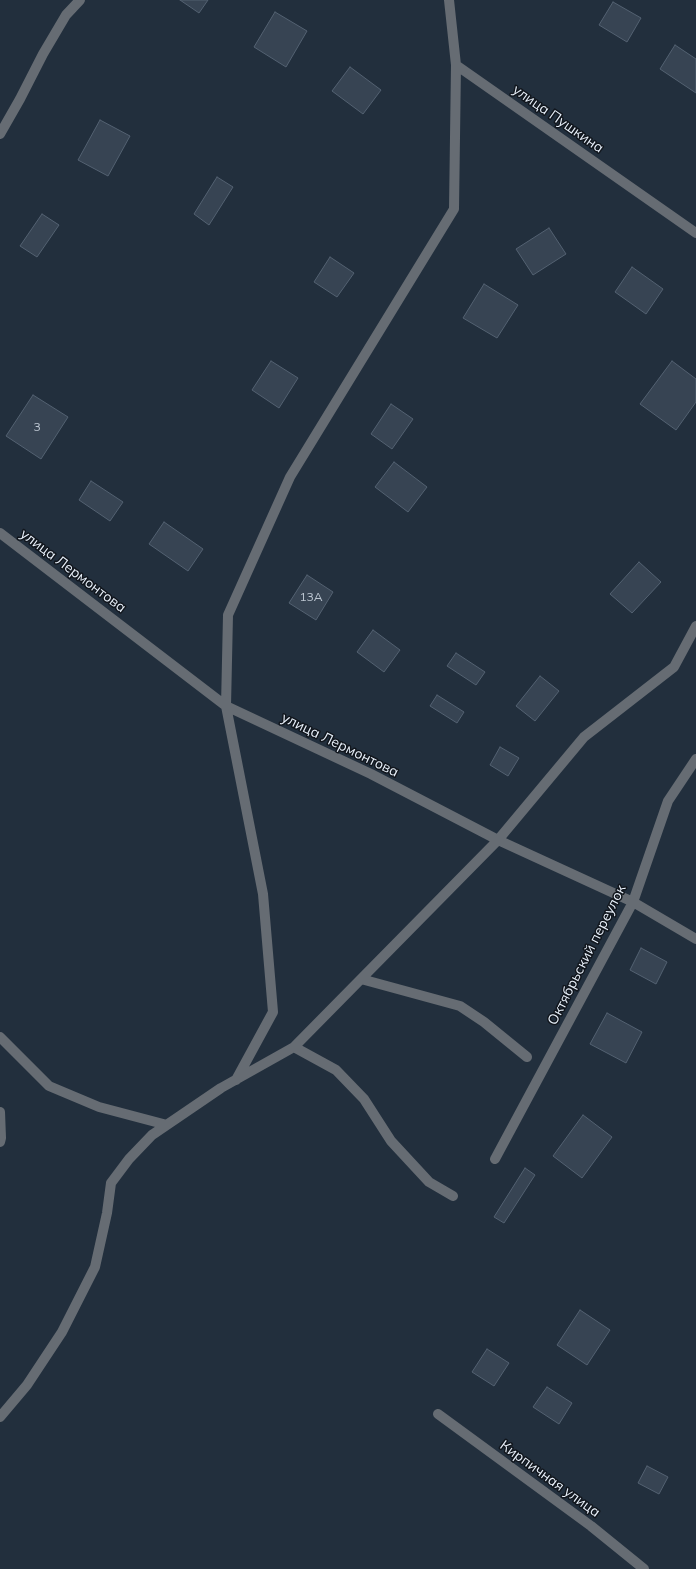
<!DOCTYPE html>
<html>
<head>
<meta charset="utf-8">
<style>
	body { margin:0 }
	canvas { display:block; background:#222f3d }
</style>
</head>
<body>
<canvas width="696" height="1569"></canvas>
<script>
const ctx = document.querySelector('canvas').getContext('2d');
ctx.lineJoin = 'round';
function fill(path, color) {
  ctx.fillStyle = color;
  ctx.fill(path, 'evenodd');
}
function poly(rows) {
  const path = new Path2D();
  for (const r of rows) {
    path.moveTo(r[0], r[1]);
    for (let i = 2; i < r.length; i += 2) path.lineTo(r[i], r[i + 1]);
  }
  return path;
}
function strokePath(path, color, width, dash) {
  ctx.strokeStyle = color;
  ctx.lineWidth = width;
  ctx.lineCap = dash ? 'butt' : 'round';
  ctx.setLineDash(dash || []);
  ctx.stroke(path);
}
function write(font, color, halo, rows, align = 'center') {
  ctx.font = font + ' Mulish,sans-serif';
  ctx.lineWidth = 3;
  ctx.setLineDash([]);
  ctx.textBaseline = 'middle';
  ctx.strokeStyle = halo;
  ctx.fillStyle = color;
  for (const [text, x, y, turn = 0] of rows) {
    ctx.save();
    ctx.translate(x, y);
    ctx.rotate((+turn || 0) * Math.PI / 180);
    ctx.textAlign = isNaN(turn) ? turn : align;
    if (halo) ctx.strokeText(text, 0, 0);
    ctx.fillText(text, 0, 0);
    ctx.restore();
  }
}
const building = poly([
	[180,0,208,0,199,13,180,0],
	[613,2,641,18,627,42,599,25,613,2],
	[275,12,307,31,286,67,254,47,275,12],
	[675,45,696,59,696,93,660,69,675,45],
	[350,67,381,90,363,114,332,91,350,67],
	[100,120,130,136,108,176,78,160,100,120],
	[217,177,233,187,209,225,194,214,217,177],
	[42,214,59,225,37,257,20,246,42,214],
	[549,228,566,254,533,275,516,249,549,228],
	[330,257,354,273,337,297,314,282,330,257],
	[632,267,663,289,646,314,615,292,632,267],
	[484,284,518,305,497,338,463,318,484,284],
	[271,361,298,378,279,408,252,390,271,361],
	[672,361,696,379,696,402,676,430,640,404,672,361],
	[33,395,68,417,41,459,6,436,33,395],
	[391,404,413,419,392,449,371,434,391,404],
	[394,462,427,487,408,512,375,487,394,462],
	[91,481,123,502,110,521,79,500,91,481],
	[164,522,203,549,188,571,149,544,164,522],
	[639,562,661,582,632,613,610,594,639,562],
	[307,575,333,592,316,620,289,603,307,575],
	[373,630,400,650,384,672,357,652,373,630],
	[456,653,485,672,476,685,447,666,456,653],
	[540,676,559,691,535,721,516,706,540,676],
	[437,695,464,712,457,723,430,706,437,695],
	[500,747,519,758,508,776,490,765,500,747],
	[641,948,667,962,656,984,630,970,641,948],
	[607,1013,642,1032,626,1063,590,1044,607,1013],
	[583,1115,612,1137,582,1178,553,1156,583,1115],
	[525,1168,535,1175,504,1223,494,1217,525,1168],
	[580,1310,610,1330,587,1365,557,1345,580,1310],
	[487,1349,509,1363,494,1386,472,1372,487,1349],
	[547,1387,572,1403,559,1424,533,1407,547,1387],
	[647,1466,668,1477,659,1494,638,1483,647,1466]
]);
fill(building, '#374453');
strokePath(building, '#536171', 1);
strokePath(poly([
	[449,0,456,65,696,233],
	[0,134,20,99,43,54,66,15,80,0],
	[0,533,226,706,371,774,498,840,633,902,696,939],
	[361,979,460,1006,484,1022,527,1057],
	[0,1037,49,1086,99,1107,167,1125],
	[294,1047,336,1070,364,1099,391,1141,429,1182,453,1196],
	[236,1080,273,1012,263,894,226,706,228,615,290,477,454,209,456,65],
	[0,1112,1,1138,0,1142],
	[495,1159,633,902,668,801,696,759],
	[438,1414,591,1526,644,1569],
	[0,1417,27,1385,62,1332,95,1267,107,1213,111,1183,129,1159,152,1135,221,1088,294,1047,498,840,584,737,674,667,696,626]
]), '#666c73', 10);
write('12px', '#bcc6d1', null, [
	["3",37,427],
	["13А",311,597]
]);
write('14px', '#e9f1fb', '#11161d', [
	["улица Пушкина",558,119,35],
	["улица Лермонтова",73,571,37],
	["улица Лермонтова",340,745,26],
	["Октябрьский переулок",587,955,-63],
	["Кирпичная улица",550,1479,36]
]);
</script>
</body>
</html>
